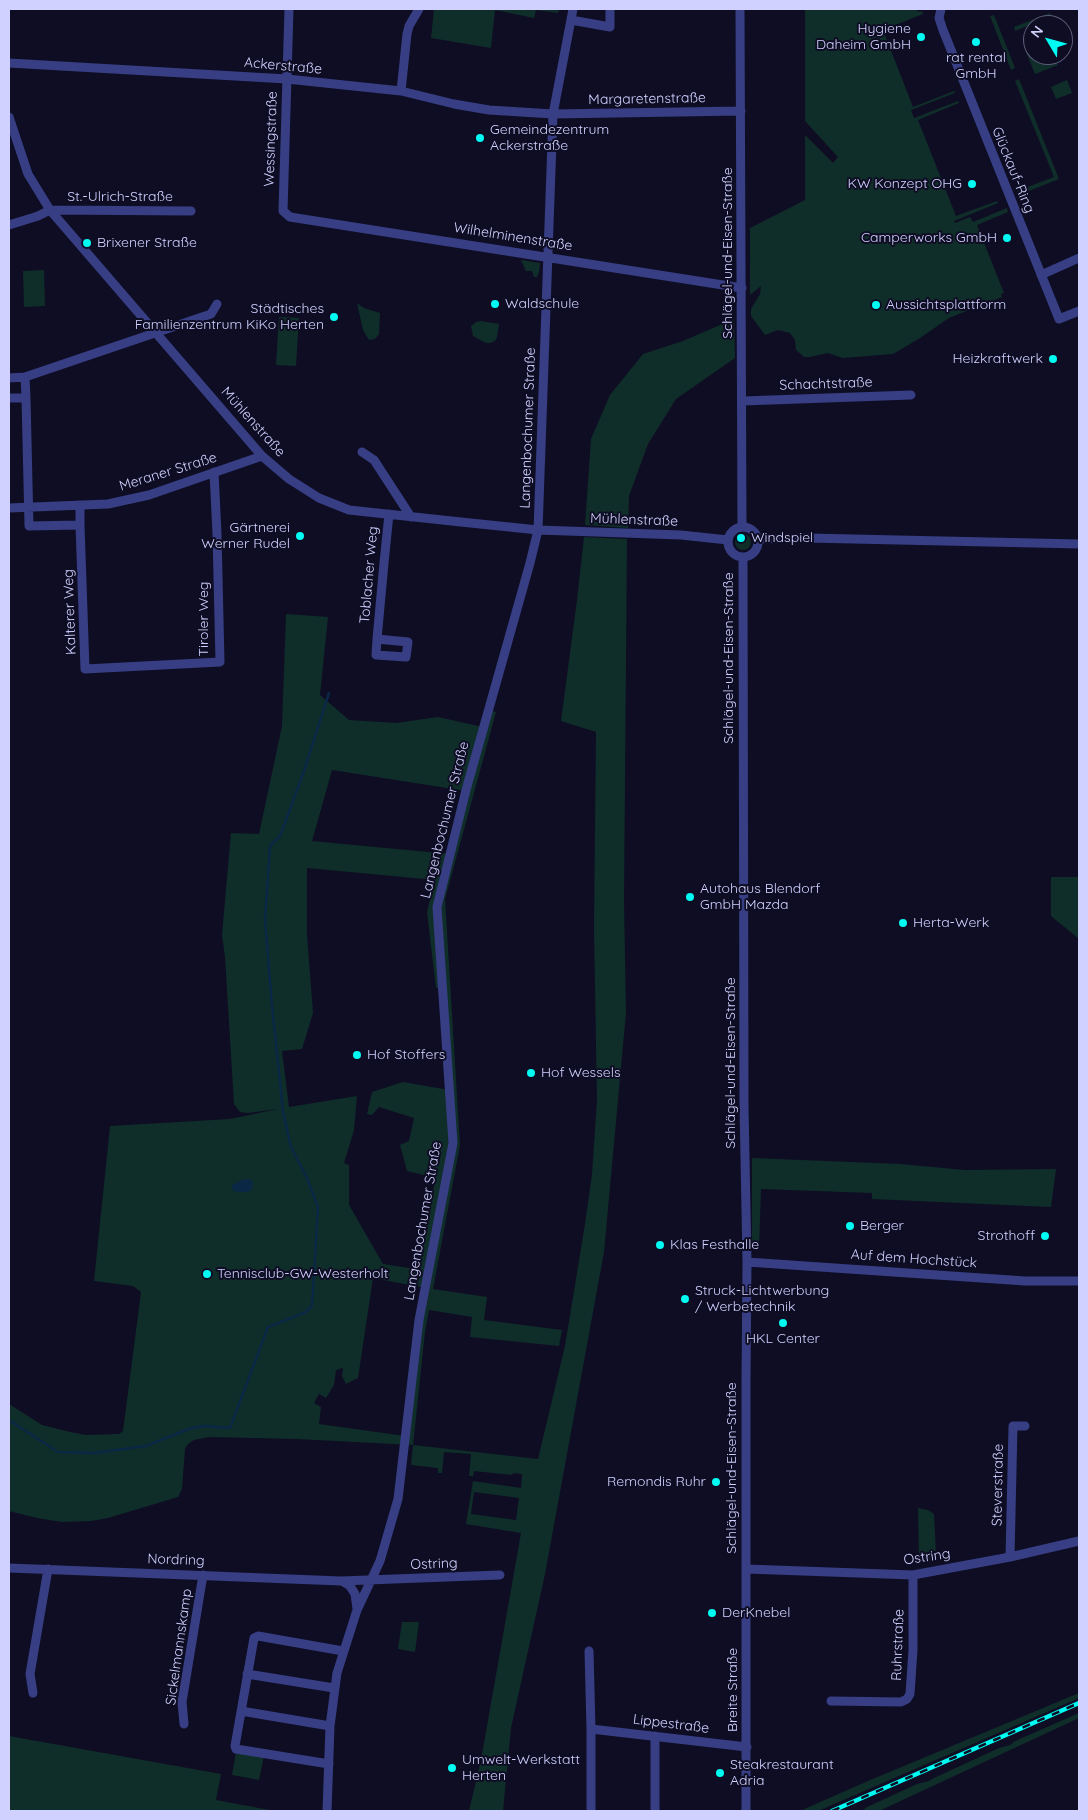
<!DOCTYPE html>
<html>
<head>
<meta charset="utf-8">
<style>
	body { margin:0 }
	#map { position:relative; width:1088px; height:1820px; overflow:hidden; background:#0e0d24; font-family:Quicksand,sans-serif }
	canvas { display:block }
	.frame { position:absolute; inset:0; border:10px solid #d0d1ff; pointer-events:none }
	.north { position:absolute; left:1023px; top:15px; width:50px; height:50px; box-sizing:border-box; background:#0e0d24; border:1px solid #5c5b7c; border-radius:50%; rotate:307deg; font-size:14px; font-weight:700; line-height:20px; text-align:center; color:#d0d1ff }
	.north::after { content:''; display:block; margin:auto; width:18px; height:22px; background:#00fbf2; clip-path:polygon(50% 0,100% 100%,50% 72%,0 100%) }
</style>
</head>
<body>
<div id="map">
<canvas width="1088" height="1820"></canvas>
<div class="frame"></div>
<div class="north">N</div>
</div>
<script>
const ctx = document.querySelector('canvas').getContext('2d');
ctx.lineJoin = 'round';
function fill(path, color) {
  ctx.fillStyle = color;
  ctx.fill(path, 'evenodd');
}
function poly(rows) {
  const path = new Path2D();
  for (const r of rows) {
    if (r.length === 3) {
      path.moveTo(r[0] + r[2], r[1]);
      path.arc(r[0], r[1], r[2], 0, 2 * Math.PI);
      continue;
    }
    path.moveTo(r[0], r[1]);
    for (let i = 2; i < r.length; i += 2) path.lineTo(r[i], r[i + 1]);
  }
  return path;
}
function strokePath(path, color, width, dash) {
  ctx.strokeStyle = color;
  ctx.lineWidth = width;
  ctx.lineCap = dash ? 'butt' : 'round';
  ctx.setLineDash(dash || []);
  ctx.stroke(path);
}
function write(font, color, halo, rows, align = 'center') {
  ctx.font = font + ' Quicksand,sans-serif';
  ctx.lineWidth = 4;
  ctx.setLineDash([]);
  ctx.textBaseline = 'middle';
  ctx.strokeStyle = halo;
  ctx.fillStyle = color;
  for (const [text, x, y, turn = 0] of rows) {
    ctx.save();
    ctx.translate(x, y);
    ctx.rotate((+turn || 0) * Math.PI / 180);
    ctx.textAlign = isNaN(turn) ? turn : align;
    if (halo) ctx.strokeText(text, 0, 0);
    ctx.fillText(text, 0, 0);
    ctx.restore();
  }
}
fill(poly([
	[434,9,559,9,558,13,536,10,534,18,495,10,491,48,431,38],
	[805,9,916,9,918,12,922,11,923,14,883,30,913,107,954,91,955,93,911,110,914,118,958,101,959,103,918,120,956,216,997,201,998,203,954,221,955,223,970,217,973,222,1007,208,1008,212,977,225,1004,293,1001,294,1002,297,949,318,920,338,893,354,843,358,828,353,810,357,804,357,796,350,795,340,790,333,778,330,765,335,751,316,751,309,760,294,761,286,750,295,750,228,805,200,805,135,833,163,838,157,805,121],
	[1050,13,1055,25,1051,25,1048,18,1015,31,1014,27],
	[994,15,1015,68,1011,70,990,16],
	[1033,49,1033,55,1054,55,1058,65,1035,74,1026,52],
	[1019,79,1059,179,1019,195,1017,191,1054,177,1015,81],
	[1067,80,1072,93,1056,99,1051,87],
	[521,260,540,263,539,272,537,277,534,277,532,271,526,271],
	[44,270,45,306,24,307,23,271],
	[357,303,364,308,380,313,379,334,375,339,369,340,363,330],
	[279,317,299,318,296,366,276,365],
	[734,319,735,358,676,399,648,444,629,496,628,528,585,525,591,439,610,395,643,354,683,341],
	[481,321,499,324,497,337,495,341,490,343,486,343,473,336,471,326,476,322],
	[743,542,8],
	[584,537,627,539,624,900,626,1013,604,1252,545,1574,511,1728,503,1811,469,1811,481,1760,521,1533,466,1524,473,1481,521,1488,522,1474,513,1473,512,1475,474,1471,473,1476,469,1476,471,1454,444,1452,442,1473,438,1473,438,1468,411,1465,413,1445,297,1439,209,1437,194,1440,188,1444,185,1449,182,1489,178,1497,108,1518,91,1521,62,1522,37,1518,9,1511,9,1404,42,1425,70,1432,86,1435,119,1434,123,1431,141,1292,133,1286,94,1281,110,1126,230,1119,278,1109,248,1113,240,1112,234,1104,225,957,222,935,231,833,259,834,282,726,286,614,328,617,320,695,349,720,396,723,438,717,483,727,488,710,496,712,445,899,460,1145,433,1289,487,1297,484,1320,562,1330,559,1346,470,1337,472,1317,429,1310,425,1332,413,1445,538,1459,565,1346,585,1224,592,1174,597,1100,594,929,596,732,561,721,577,600],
	[332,770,466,791,449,854,312,841],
	[307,868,435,880,427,912,436,988,443,988,449,1090,403,1082,372,1092,367,1114,372,1115,379,1107,414,1118,409,1141,400,1145,407,1171,436,1178,415,1269,383,1264,349,1205,349,1165,344,1163,354,1130,357,1096,289,1107,282,1051,302,1049,313,1013,307,935],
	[373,1278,426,1288,405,1436,319,1424,321,1407,314,1403,319,1394,326,1398,334,1385,336,1370,343,1368,342,1376,346,1384,358,1378],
	[474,1492,519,1498,516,1520,471,1514],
	[1051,877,1079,877,1079,939,1051,916],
	[752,1158,900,1164,965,1170,1056,1169,1051,1207,872,1199,872,1193,761,1189,759,1248,755,1246,752,1241],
	[918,1508,928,1510,934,1514,936,1554,938,1559,919,1562],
	[402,1622,419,1622,415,1652,398,1649],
	[1079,1693,1079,1698,818,1811,800,1811,868,1781],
	[1079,1713,1079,1718,879,1811,862,1811,867,1807,917,1784,929,1781,934,1778,999,1748,1010,1745,1015,1741],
	[9,1736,221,1774,216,1800,275,1811,9,1811],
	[236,1752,264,1756,259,1780,232,1775]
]), '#102e29');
fill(poly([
	[244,1179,249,1179,253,1182,252,1189,248,1192,240,1192,233,1191,232,1185]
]), '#0a2846');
strokePath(poly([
	[9,1420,58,1452,94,1453,146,1446,191,1428,205,1426,230,1428,268,1327,306,1312,312,1306,318,1207,307,1178,291,1147,283,1112,271,995,265,919,270,846,280,836,286,820,304,771,329,693]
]), '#0a2846', 2.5);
strokePath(poly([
	[289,9,283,211,290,217,742,288],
	[740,9,742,527],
	[941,9,939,18,943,30,1059,319,1079,311],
	[571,20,610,27,610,9],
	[9,63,287,79,401,91,454,104,489,110,553,114,741,111],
	[401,91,407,34,409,26,419,9],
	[9,117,28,174,50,210,262,456,289,479,319,498,349,510,461,522,538,530,681,535,728,540],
	[9,225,38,216,50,210,191,211],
	[1041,275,1079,258],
	[9,378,25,377,211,314,217,304],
	[9,398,26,398,25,377],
	[26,398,29,526,80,525,80,505],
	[743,401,911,395],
	[362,452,374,460,411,517],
	[9,508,108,504,149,495,262,456],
	[80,525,85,669,220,662,217,534,214,472],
	[743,542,15],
	[758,539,808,538,1079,544],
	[743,557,744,1106,747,1262,746,1380,746,1811],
	[377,639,408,642,406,657,376,655,377,639,384,563,389,514],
	[747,1262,1025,1281,1079,1281],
	[1010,1557,1013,1426,1025,1426],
	[9,1568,341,1581,500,1575],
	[747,1569,913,1575,1010,1557,1079,1541],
	[342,1581,350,1586,355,1594,357,1609],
	[589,1651,591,1729,591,1811],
	[247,1674,334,1688],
	[33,1693,30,1674,48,1569],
	[831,1701,901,1702,907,1699,910,1694,913,1650,913,1575],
	[241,1711,330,1726],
	[184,1724,182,1702,203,1575],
	[591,1729,747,1747],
	[655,1736,655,1811],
	[329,1764,236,1749,235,1746,254,1638,258,1636,343,1651],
	[327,1811,330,1726,337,1673,357,1610,380,1561,398,1499,419,1320,453,1143,437,907,466,790,530,563,538,530,553,114,573,9]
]), '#373e84', 9);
const rail = poly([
	[832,1811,1079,1703]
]);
strokePath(rail, '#00fbf2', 4.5);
strokePath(rail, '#0e0d24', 2.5, [8]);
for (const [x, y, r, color] of [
	[921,37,5,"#00fbf2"],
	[976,42,5,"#00fbf2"],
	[480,138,5,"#00fbf2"],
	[972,184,5,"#00fbf2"],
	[1007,238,5,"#00fbf2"],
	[87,243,5,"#00fbf2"],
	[495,304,5,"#00fbf2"],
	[876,305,5,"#00fbf2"],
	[334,317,5,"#00fbf2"],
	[1053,359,5,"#00fbf2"],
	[300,536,5,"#00fbf2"],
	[741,538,5,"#00fbf2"],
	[690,897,5,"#00fbf2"],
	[903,923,5,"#00fbf2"],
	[357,1055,5,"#00fbf2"],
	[531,1073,5,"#00fbf2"],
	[850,1226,5,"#00fbf2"],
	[1045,1236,5,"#00fbf2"],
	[660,1245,5,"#00fbf2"],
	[207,1274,5,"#00fbf2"],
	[685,1299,5,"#00fbf2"],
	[783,1323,5,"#00fbf2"],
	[716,1482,5,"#00fbf2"],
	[712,1613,5,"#00fbf2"],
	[452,1768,5,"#00fbf2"],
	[720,1773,5,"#00fbf2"]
]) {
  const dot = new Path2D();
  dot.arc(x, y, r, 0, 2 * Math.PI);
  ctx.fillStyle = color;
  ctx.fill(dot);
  strokePath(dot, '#0e0d24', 2);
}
write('14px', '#d0d1ff', '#0e0d24', [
	["Hygiene",911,29,"right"],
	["Daheim GmbH",911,45,"right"],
	["rat rental",976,58,"center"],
	["GmbH",976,74,"center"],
	["Gemeindezentrum",490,130],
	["Ackerstraße",490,146],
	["KW Konzept OHG",962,184,"right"],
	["Camperworks GmbH",997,238,"right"],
	["Brixener Straße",97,243],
	["Waldschule",505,304],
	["Aussichtsplattform",886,305],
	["Städtisches",324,309,"right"],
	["Familienzentrum KiKo Herten",324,325,"right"],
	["Heizkraftwerk",1043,359,"right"],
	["Gärtnerei",290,528,"right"],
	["Werner Rudel",290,544,"right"],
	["Windspiel",751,538],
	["Autohaus Blendorf",700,889],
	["GmbH Mazda",700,905],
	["Herta-Werk",913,923],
	["Hof Stoffers",367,1055],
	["Hof Wessels",541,1073],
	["Berger",860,1226],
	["Strothoff",1035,1236,"right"],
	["Klas Festhalle",670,1245],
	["Tennisclub-GW-Westerholt",217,1274],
	["Struck-Lichtwerbung",695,1291],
	["/ Werbetechnik",695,1307],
	["HKL Center",783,1339,"center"],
	["Remondis Ruhr",706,1482,"right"],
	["DerKnebel",722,1613],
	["Umwelt-Werkstatt",462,1760],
	["Herten",462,1776],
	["Steakrestaurant",730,1765],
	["Adria",730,1781]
], 'left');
write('14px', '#d0d1ff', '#0e0d24', [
	["Ackerstraße",283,66,5],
	["Margaretenstraße",647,99,-1],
	["Wessingstraße",271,139,-88],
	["Glückauf-Ring",1013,170,68],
	["St.-Ulrich-Straße",120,197],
	["Wilhelminenstraße",513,237,9],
	["Schlägel-und-Eisen-Straße",728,253,-90],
	["Schachtstraße",826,384,-2],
	["Mühlenstraße",253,422,48],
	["Langenbochumer Straße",528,428,-88],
	["Meraner Straße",168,472,-17],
	["Mühlenstraße",634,520,2],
	["Toblacher Weg",369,575,-85],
	["Kalterer Weg",70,612,-92],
	["Tiroler Weg",204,619,-90],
	["Schlägel-und-Eisen-Straße",729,658,-90],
	["Langenbochumer Straße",445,820,-76],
	["Schlägel-und-Eisen-Straße",731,1063,-90],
	["Langenbochumer Straße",423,1221,-80],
	["Auf dem Hochstück",914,1259,4],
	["Schlägel-und-Eisen-Straße",732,1468,-90],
	["Steverstraße",998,1485,-89],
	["Ostring",927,1557,-8],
	["Nordring",176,1560,2],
	["Ostring",434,1564,-2],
	["Ruhrstraße",898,1645,-88],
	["Sickelmannskamp",179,1647,-82],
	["Breite Straße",733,1690,-90],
	["Lippestraße",671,1724,7]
]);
</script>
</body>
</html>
